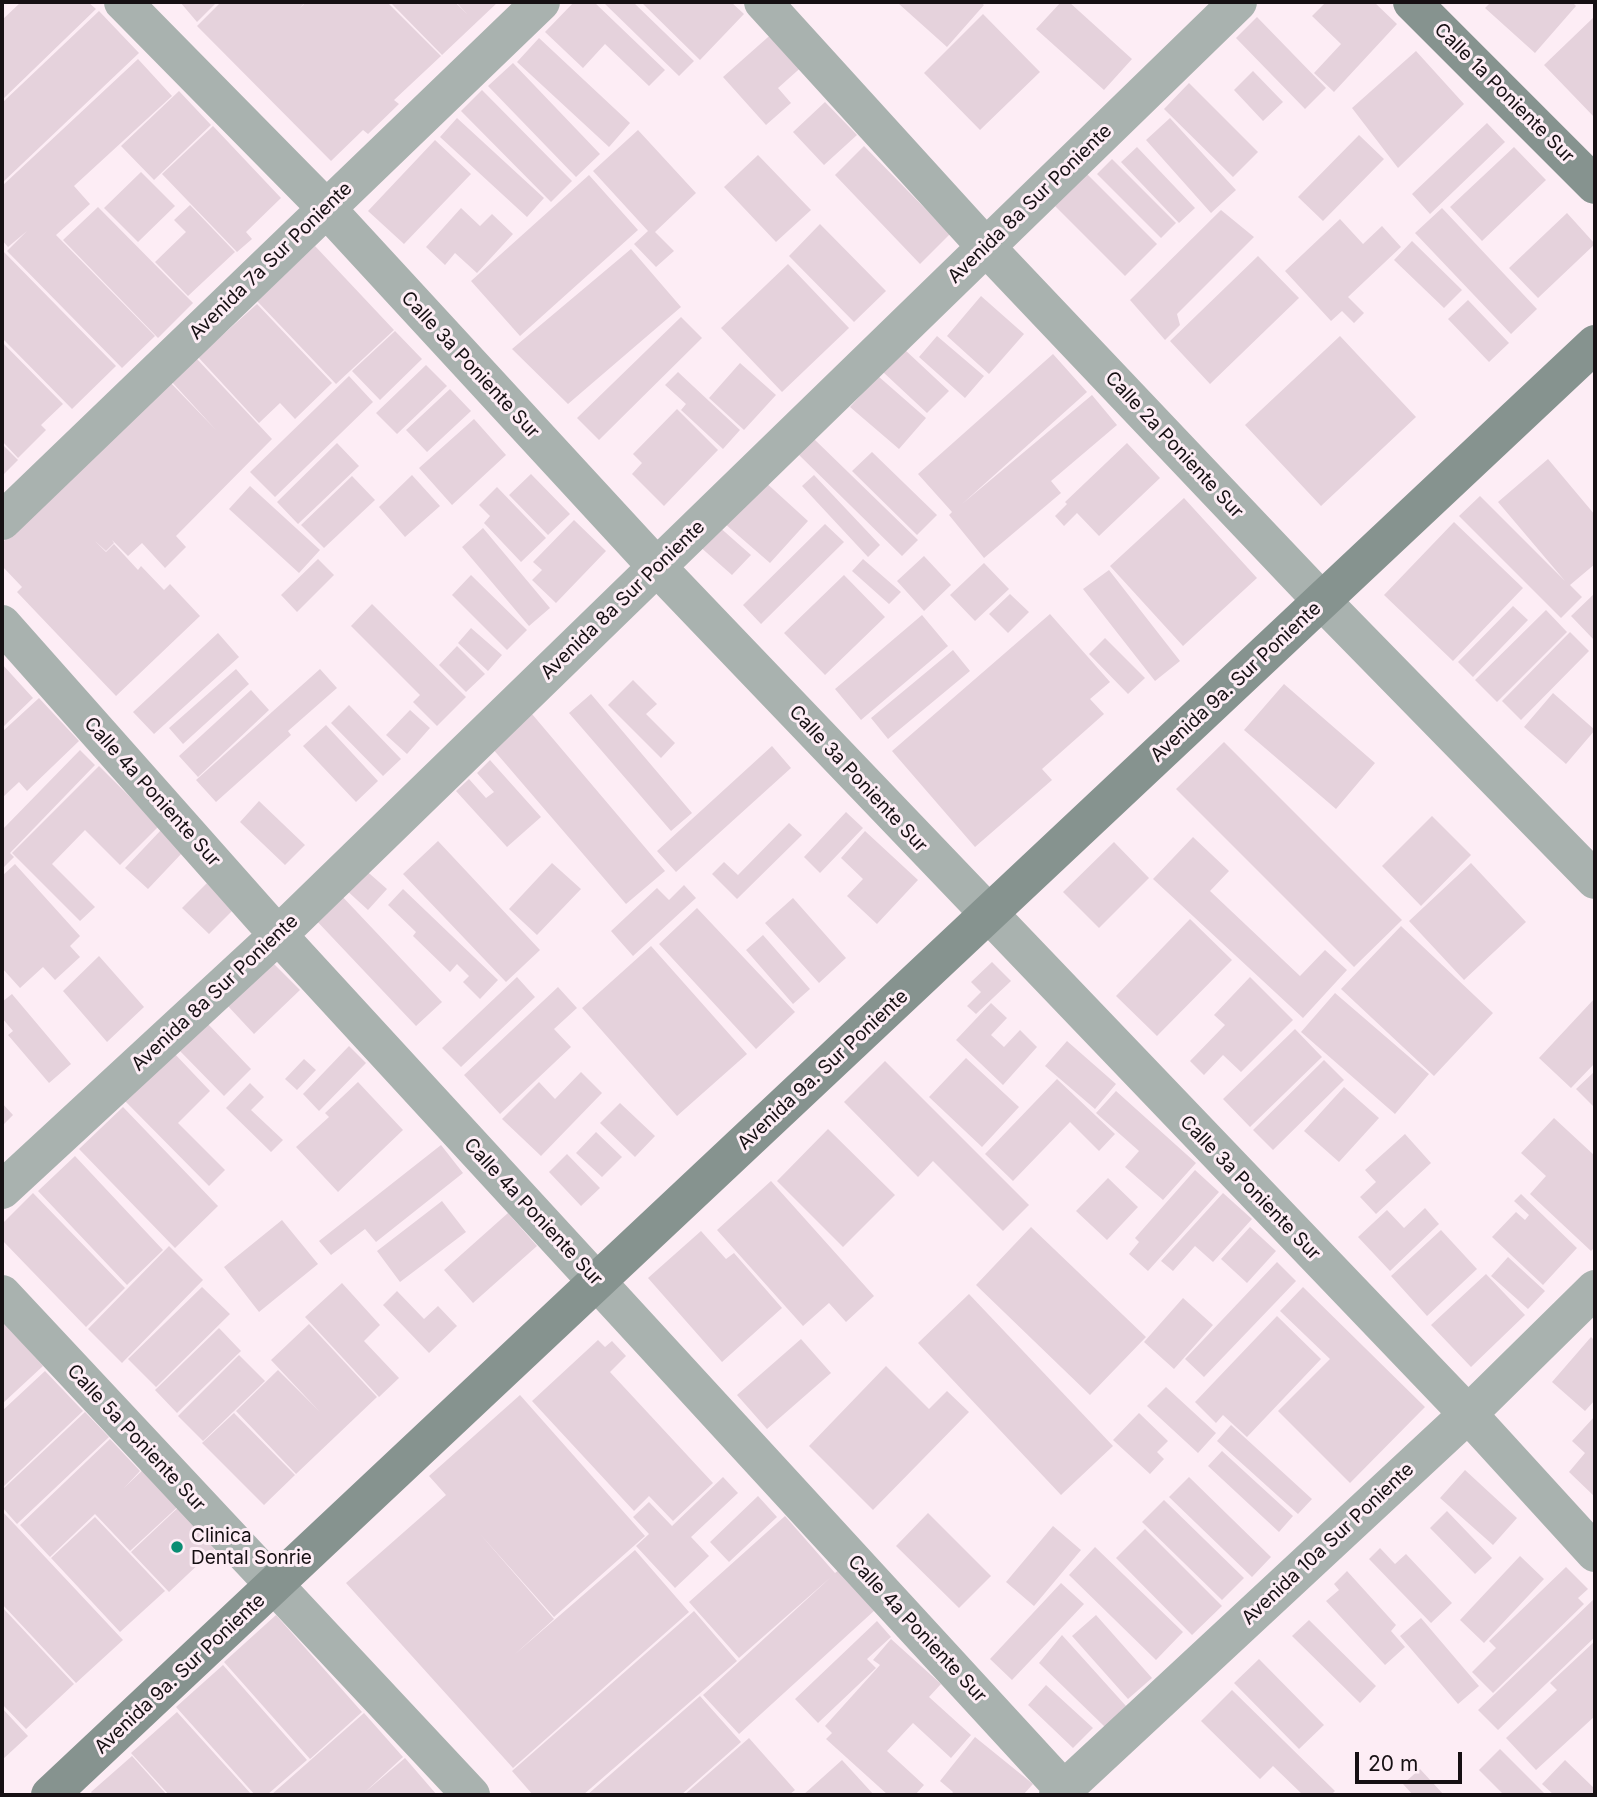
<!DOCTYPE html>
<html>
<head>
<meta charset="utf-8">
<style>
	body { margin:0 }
	#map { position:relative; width:1597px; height:1797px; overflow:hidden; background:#fdedf5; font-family:Inter,sans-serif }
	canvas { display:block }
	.frame { position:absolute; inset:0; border:4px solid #161013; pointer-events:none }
	.scale { position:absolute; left:1355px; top:1752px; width:107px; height:32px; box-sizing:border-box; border:4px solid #161013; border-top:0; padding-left:9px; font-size:21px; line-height:24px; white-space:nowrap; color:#161013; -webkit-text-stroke:5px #fdedf5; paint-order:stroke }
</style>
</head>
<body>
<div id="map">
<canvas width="1597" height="1797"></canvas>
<div class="frame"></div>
<div class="scale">20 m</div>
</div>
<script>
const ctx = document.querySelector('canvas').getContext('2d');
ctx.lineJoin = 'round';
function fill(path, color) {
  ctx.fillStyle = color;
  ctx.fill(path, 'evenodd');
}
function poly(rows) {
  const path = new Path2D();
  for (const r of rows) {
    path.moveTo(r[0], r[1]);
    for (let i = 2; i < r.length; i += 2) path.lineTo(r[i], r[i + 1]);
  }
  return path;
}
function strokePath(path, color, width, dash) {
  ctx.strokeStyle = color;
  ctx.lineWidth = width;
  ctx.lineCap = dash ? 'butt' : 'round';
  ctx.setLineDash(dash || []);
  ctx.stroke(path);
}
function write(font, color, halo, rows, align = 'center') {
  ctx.font = font + ' Inter,sans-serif';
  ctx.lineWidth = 6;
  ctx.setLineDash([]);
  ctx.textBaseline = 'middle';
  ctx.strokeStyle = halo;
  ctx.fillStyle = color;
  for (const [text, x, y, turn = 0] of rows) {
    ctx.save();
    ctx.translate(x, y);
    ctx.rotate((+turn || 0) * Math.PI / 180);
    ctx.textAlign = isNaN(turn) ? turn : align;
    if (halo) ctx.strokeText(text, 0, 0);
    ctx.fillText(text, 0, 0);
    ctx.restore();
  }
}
fill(poly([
	[21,2,88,2,96,9,2,100,2,20],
	[180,2,217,2,197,22],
	[221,2,305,2,300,8,306,2,387,2,441,56,394,100,399,104,368,134,363,130,331,161,197,26],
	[390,2,455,2,467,14,456,2,498,2,442,55],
	[574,2,594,2,665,70,649,86,605,44,583,68,545,32],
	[603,2,633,2,694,61,679,76],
	[641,2,731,2,744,14,700,60],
	[901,2,980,2,984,5,947,47,899,4],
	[1061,2,1069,2,1132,59,1104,90,1036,29],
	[1326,2,1374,2,1397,24,1334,92,1314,73,1341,44,1312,16],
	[1491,2,1572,2,1576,6,1535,53,1485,8],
	[99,11,139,53,2,183,2,103],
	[983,14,1040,72,980,130,924,73],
	[1595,16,1595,118,1544,65],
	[1257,17,1326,88,1305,109,1236,38],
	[776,30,806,63,778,88,791,103,766,125,723,77],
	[539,38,630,123,609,147,517,62],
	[1416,51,1464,104,1398,168,1352,108],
	[138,59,172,96,74,186,90,204,56,235,155,336,122,368,7,251,27,231,8,247,2,240,2,186],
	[513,63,600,154,576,177,488,86],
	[1253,71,1283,102,1263,121,1234,90],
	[1189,83,1258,152,1233,177,1164,109],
	[482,90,572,181,551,202,461,111],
	[179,91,211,125,154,180,121,146],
	[825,102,857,135,824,165,793,132],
	[457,118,544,198,527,217,440,137],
	[1170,118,1236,190,1211,213,1146,140],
	[1487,123,1505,142,1430,214,1412,194],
	[213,126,281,198,246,232,252,239,237,252,162,174],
	[638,130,696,193,655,232,674,251,656,267,634,244,648,231,593,171],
	[1359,135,1384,159,1323,221,1298,197],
	[435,140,471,174,404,244,368,211],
	[864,146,950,234,920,264,835,175],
	[1137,147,1195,208,1179,223,1121,162],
	[1514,147,1546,180,1482,241,1450,207],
	[758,155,811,210,776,242,724,187],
	[1112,159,1176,223,1161,238,1097,174],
	[141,172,175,206,138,242,104,208],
	[1086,173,1157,244,1125,276,1055,206],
	[589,175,638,230,520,336,471,281],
	[190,205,235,252,188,296,155,262,186,232,174,220],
	[98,207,193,303,158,338,63,240],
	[461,208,480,226,492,214,513,234,477,273,455,253,445,265,426,247],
	[1442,208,1537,309,1511,334,1415,233],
	[1221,210,1254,237,1177,314,1180,325,1165,340,1130,300],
	[1567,213,1595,244,1538,298,1509,268],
	[1340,219,1363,244,1382,226,1401,247,1348,297,1364,313,1354,323,1342,311,1331,321,1285,271],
	[820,224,886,291,854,322,789,256],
	[1412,241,1462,290,1444,308,1394,260],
	[315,246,394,330,336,384,257,301],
	[631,249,681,307,568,404,512,349],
	[2,250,116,366,72,409,2,338],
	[1258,256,1299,298,1210,384,1170,341],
	[788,264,849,328,782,392,721,328],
	[981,296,1024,334,989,374,947,336],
	[1468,300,1509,343,1489,362,1448,319],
	[257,304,332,383,295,419,280,403,259,423,198,357],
	[681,317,702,338,599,440,577,418],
	[395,331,422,359,380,400,352,371],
	[937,336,984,376,965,398,919,357],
	[1340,336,1416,417,1321,506,1245,425],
	[2,342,63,404,41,425,46,430,18,458,2,441],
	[904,349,949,391,927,413,883,372],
	[1053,354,1087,392,962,504,1092,395,1117,425,1051,481,1061,493,984,558,949,515,952,512,918,474],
	[197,359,272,439,176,536,186,547,165,568,142,543,128,556,112,540,114,543,106,551,95,541,106,552,114,544,138,570,141,566,164,590,170,584,200,616,116,696,17,592,22,587,2,566,2,543,166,378,216,430,172,382],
	[740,363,776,395,744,430,709,398],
	[426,365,447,386,397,434,376,413],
	[678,372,740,430,723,449,681,410,686,404,665,385],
	[349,376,373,402,275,497,250,472],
	[878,376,926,418,899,449,850,407],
	[450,389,471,411,427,452,406,430],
	[677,409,718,450,664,506,632,474,642,463,633,454],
	[474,419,506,455,452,505,419,468],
	[813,438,918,540,902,556,798,454],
	[337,443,359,466,298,524,277,502],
	[1127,443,1160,478,1099,536,1077,513,1064,526,1055,516,1067,504,1065,502],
	[2,444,18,460,2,476],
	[872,452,937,515,917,535,852,471],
	[1548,459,1595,515,1595,564,1570,585,1582,597,1561,618,1459,516,1480,496,1565,581,1498,502],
	[531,474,570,514,548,535,509,495],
	[412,475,440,506,405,537,379,507],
	[814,475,880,545,868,557,802,486],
	[352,476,375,500,324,548,301,525],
	[763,480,808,521,770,563,724,523],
	[250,486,320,550,299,573,229,509],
	[497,487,546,538,521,562,484,523,490,516,479,505],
	[1184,498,1257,578,1183,646,1110,566],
	[574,520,606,551,556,603,532,580,542,570,533,562],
	[1454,522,1523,588,1453,661,1384,595],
	[825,524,844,542,761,624,743,605],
	[717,525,751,555,732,575,698,545],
	[483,528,550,608,529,626,462,547],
	[924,556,951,585,924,611,897,581],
	[318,559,334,575,297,612,281,595],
	[863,559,901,592,889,604,852,571],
	[984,563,1009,589,975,621,950,595],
	[1109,570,1180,661,1155,681,1083,589],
	[471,575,527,630,507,650,452,595],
	[844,575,885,617,825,675,784,633],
	[1595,593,1595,641,1571,616],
	[1010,594,1029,612,1008,633,989,614],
	[372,604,466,697,437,726,413,702,420,695,351,626],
	[1513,606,1528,620,1473,677,1458,662],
	[1546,610,1567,632,1497,702,1475,680],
	[1050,614,1110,682,1090,699,1104,714,1042,769,1052,780,975,847,892,751],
	[922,615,948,646,861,720,835,689],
	[471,628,502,655,488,671,458,643],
	[1570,632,1589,651,1521,720,1502,701],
	[218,633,239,657,154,734,133,712],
	[1105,638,1145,678,1128,694,1089,654],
	[457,646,485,674,466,692,439,665],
	[953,650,970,671,888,739,871,718],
	[2,664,33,698,2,728],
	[236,669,249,684,183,744,169,728],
	[320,669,337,688,288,731,291,735,216,802,196,780],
	[633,680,657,704,646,714,675,743,661,758,608,705],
	[1284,684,1375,763,1336,809,1244,730],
	[251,690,269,710,198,777,179,756],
	[1553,693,1595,730,1566,764,1524,727],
	[591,694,692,813,671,831,569,713],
	[39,698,79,741,27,791,19,782,2,798,2,732],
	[349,705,401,759,383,776,331,723],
	[410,710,430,728,407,754,386,735],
	[532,714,665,871,626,904,492,748],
	[326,725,378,781,356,802,303,746],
	[1224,742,1402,920,1354,967,1176,789],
	[772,746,791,768,676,872,657,851],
	[80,750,95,765,10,853,14,857,2,869,2,830],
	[490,760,541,817,507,847,456,791,469,779,486,798,494,792,477,773],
	[99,766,159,826,120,865,85,830,52,864,95,907,80,921,12,853],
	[259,801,305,845,285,865,240,822],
	[846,812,863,828,820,873,804,857],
	[1432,816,1471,855,1421,906,1382,866],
	[789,823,802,835,737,899,712,874,724,862,738,875],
	[161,830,183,852,148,889,125,868],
	[865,831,918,880,877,924,847,896,863,879,841,858],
	[1193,837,1229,871,1210,891,1300,976,1325,950,1347,970,1303,1018,1153,879],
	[438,841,540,950,506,982,403,874],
	[1114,842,1149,878,1099,928,1063,892],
	[552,863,581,889,537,935,509,909],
	[1471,863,1526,922,1464,980,1409,921],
	[15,864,80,936,70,946,80,957,55,980,43,967,20,988,2,968,2,876],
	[362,867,387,889,368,910,344,888],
	[207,883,234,909,209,934,182,908],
	[684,885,696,898,633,956,611,931,657,888,669,900],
	[403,889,498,980,480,999,463,982,469,976,457,964,450,972,413,936,416,932,388,905],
	[339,893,442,1002,416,1026,313,917],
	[793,898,846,958,819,983,765,923],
	[697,908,795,1012,756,1049,659,944],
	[1190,919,1232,960,1157,1036,1116,996],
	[1401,926,1493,1013,1434,1076,1341,989],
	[763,935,810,989,793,1004,746,950],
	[651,946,747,1054,677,1116,582,1008],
	[99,956,144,1007,107,1042,63,991],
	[272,962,300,990,254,1034,227,1005],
	[992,962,1011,981,976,1014,967,1006,981,992,971,982],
	[517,977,535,997,461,1067,442,1048],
	[1250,977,1293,1020,1241,1072,1223,1055,1204,1075,1190,1061,1225,1025,1214,1015],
	[558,987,577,1008,554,1029,571,1047,500,1114,464,1075],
	[1335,993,1429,1074,1395,1114,1301,1032],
	[12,994,71,1064,49,1083,8,1035,13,1031,2,1018,2,1002],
	[1595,998,1595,1063,1571,1088,1539,1058],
	[991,1003,1007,1018,991,1035,1004,1047,1020,1030,1037,1047,1003,1085,956,1040],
	[207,1023,251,1069,224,1096,179,1050],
	[1295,1029,1322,1057,1250,1127,1223,1099],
	[1067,1041,1116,1084,1095,1109,1045,1066],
	[349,1046,366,1063,319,1111,303,1094],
	[173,1052,210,1091,178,1123,225,1170,209,1186,124,1100],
	[966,1058,1019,1107,982,1147,929,1097],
	[304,1059,316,1070,297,1090,285,1079],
	[1324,1060,1344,1080,1273,1150,1253,1130],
	[885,1061,1029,1205,1003,1231,933,1161,918,1177,844,1102],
	[1595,1071,1595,1108,1576,1089],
	[581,1072,602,1093,541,1156,502,1119,539,1082,555,1099],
	[1057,1079,1115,1134,1099,1151,1070,1122,1013,1181,985,1154],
	[358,1082,403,1130,338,1192,296,1147,329,1117,325,1113],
	[250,1083,264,1097,251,1110,283,1140,271,1152,226,1108],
	[1344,1087,1379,1118,1339,1162,1304,1131],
	[1116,1091,1196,1163,1163,1200,1125,1167,1139,1151,1096,1113],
	[2,1103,13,1115,2,1126],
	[620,1103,655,1136,635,1157,600,1123],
	[123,1107,218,1206,175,1248,79,1149],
	[1554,1118,1595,1156,1595,1247,1591,1251,1530,1194,1546,1176,1521,1153],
	[828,1129,895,1195,843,1247,777,1181],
	[596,1132,622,1157,602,1177,576,1153],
	[1405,1134,1431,1163,1376,1214,1360,1197,1376,1182,1365,1170],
	[441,1145,463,1173,376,1242,365,1229,331,1255,319,1241],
	[567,1154,600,1188,581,1206,549,1172],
	[75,1156,163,1250,127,1285,38,1191],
	[1195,1170,1219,1192,1148,1271,1129,1254,1139,1242,1135,1238],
	[1108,1178,1138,1207,1107,1240,1076,1211],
	[771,1181,874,1296,846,1322,829,1303,803,1326,717,1230],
	[33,1193,125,1288,86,1327,2,1240,2,1224],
	[1223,1193,1252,1219,1213,1262,1195,1246,1173,1271,1161,1261],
	[1521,1194,1577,1248,1543,1285,1492,1237,1516,1212,1525,1220,1529,1215,1514,1201],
	[442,1201,466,1232,400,1282,377,1251],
	[1425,1208,1439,1224,1390,1271,1358,1237,1387,1210,1404,1228],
	[508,1213,537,1246,473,1303,444,1270],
	[282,1220,318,1264,259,1312,224,1267],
	[1031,1227,1146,1337,1090,1395,976,1285],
	[1250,1227,1276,1251,1247,1283,1221,1259],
	[1441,1230,1477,1269,1427,1316,1391,1276],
	[701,1231,726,1259,734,1253,782,1308,722,1362,648,1278],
	[169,1246,203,1280,122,1363,88,1329],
	[1508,1257,1545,1291,1528,1309,1491,1276],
	[1277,1262,1296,1281,1204,1377,1185,1359],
	[1486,1274,1525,1315,1471,1367,1431,1325],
	[342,1283,380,1325,364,1341,399,1378,379,1397,305,1317],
	[202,1287,230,1314,156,1387,128,1359],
	[1303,1287,1425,1407,1350,1483,1278,1411,1330,1359,1280,1311],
	[397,1291,424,1319,438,1306,457,1326,429,1353,383,1305],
	[969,1294,1113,1446,1061,1495,918,1343],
	[1183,1298,1213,1325,1174,1369,1144,1342],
	[1277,1316,1321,1359,1247,1437,1223,1415,1216,1423,1195,1402],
	[5,1323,43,1366,2,1404,2,1327],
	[309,1324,377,1397,296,1474,236,1411,278,1370,320,1412,271,1360],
	[219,1328,241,1351,177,1413,155,1390],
	[1591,1337,1595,1341,1595,1400,1585,1411,1552,1382],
	[801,1339,831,1373,767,1429,737,1395],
	[598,1340,605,1347,612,1341,626,1356,610,1372,713,1483,673,1521,649,1496,634,1511,532,1401],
	[239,1355,265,1381,203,1441,178,1416],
	[886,1366,929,1409,947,1391,969,1412,873,1510,809,1446],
	[45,1371,83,1411,2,1488,2,1411],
	[1166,1387,1216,1433,1198,1453,1147,1406],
	[520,1395,645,1536,554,1617,480,1534,554,1619,514,1655,635,1550,689,1612,513,1768,346,1583,446,1495,429,1476],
	[85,1412,109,1437,17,1524,2,1507,2,1490],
	[234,1413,295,1475,264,1505,202,1443],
	[1139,1413,1168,1441,1157,1452,1164,1459,1150,1474,1113,1440],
	[1595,1416,1595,1497,1569,1472,1585,1453,1572,1441],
	[1231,1425,1312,1499,1298,1514,1217,1441],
	[110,1439,140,1471,124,1488,149,1464,184,1501,130,1551,95,1514,50,1557,20,1525],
	[1222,1451,1293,1516,1279,1532,1208,1466],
	[1465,1470,1517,1518,1493,1545,1440,1498],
	[723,1477,738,1493,691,1537,709,1556,675,1588,636,1546,649,1534,633,1517,649,1502,672,1526],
	[1189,1477,1271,1557,1252,1577,1169,1497],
	[758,1496,777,1517,729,1562,710,1542],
	[1164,1500,1244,1578,1222,1600,1142,1522],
	[184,1502,222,1542,169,1592,131,1552],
	[2,1511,123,1640,76,1683,2,1604],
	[1447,1511,1492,1558,1475,1574,1430,1528],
	[928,1513,991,1576,959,1608,896,1546],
	[785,1516,835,1573,839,1570,875,1610,739,1734,703,1695,831,1577,739,1658,689,1602],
	[95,1517,165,1591,120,1632,51,1558],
	[1053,1526,1081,1550,1034,1606,1006,1582],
	[1145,1529,1222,1606,1192,1635,1116,1558],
	[1095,1547,1183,1632,1156,1660,1069,1575],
	[1380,1548,1395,1564,1406,1554,1452,1603,1431,1623,1369,1559],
	[1520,1556,1544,1579,1484,1643,1460,1620],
	[1566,1567,1588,1589,1578,1598,1584,1604,1493,1693,1472,1672,1496,1648,1489,1641],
	[1347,1571,1396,1625,1391,1631,1405,1647,1385,1665,1326,1601,1339,1590,1334,1584],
	[1061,1583,1084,1604,1012,1680,990,1659],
	[1595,1598,1595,1637,1498,1730,1478,1710],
	[2,1607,74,1684,26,1729,2,1704],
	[694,1611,737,1661,583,1795,533,1795,512,1771],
	[276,1615,362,1712,310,1759,224,1662],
	[1096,1615,1152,1678,1128,1699,1072,1636],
	[1421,1618,1479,1686,1458,1704,1400,1636],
	[1309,1620,1376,1686,1360,1703,1292,1636],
	[877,1621,891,1637,867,1659,876,1668,818,1723,795,1699],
	[1062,1635,1126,1706,1105,1727,1039,1663],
	[891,1639,941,1684,929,1697,971,1735,951,1758,913,1723,887,1751,924,1785,915,1795,888,1795,826,1739,832,1733,825,1726,880,1665,873,1660],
	[1595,1641,1595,1716,1536,1770,1506,1738,1557,1690,1550,1683],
	[1259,1659,1324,1725,1299,1749,1234,1683],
	[223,1665,307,1760,267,1795,255,1795,176,1707],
	[1046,1685,1093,1728,1073,1748,1028,1705],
	[1232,1690,1335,1791,1331,1795,1303,1795,1273,1766,1260,1779,1201,1721],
	[700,1696,741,1742,681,1795,587,1795],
	[2,1708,28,1736,2,1760],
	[177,1712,252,1795,169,1795,131,1753],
	[364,1713,403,1757,364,1793,405,1758,437,1795,271,1795],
	[975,1737,1033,1784,1023,1795,951,1795,953,1792,940,1781],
	[749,1738,795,1790,789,1795,684,1795],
	[1500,1749,1546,1795,1504,1795,1479,1770],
	[132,1756,167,1795,93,1795,91,1792],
	[842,1760,874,1795,803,1795],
	[1565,1760,1595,1789,1595,1795,1554,1795,1542,1784],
	[1420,1769,1444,1795,1413,1795,1403,1784]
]), '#e5d2dc');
strokePath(poly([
	[123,2,326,208,657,567,1468,1414,1595,1553],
	[763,2,986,247,1322,601,1595,880],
	[2,521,541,2],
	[2,624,278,935,1069,1795],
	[2,1190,278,935,1238,2],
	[2,1294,471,1795],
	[1058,1795,1468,1414,1595,1289]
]), '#a9b2af', 38);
strokePath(poly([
	[1412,2,1595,185],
	[50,1795,1595,344]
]), '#86938f', 38);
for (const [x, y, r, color] of [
	[177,1547,7,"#0a8d73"]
]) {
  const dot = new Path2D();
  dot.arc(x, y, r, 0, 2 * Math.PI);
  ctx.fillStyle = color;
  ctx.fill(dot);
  strokePath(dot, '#fdedf5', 2.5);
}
write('19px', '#161013', '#fdedf5', [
	["Calle 1a Poniente Sur",1504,93,45],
	["Avenida 8a Sur Poniente",1030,204,-44],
	["Avenida 7a Sur Poniente",271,261,-44],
	["Calle 3a Poniente Sur",470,365,47],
	["Calle 2a Poniente Sur",1174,445,47],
	["Avenida 8a Sur Poniente",623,600,-44],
	["Avenida 9a. Sur Poniente",1236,682,-43],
	["Calle 3a Poniente Sur",858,779,47],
	["Calle 4a Poniente Sur",152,792,48],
	["Avenida 8a Sur Poniente",215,993,-43],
	["Avenida 9a. Sur Poniente",823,1070,-43],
	["Calle 3a Poniente Sur",1250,1188,46],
	["Calle 4a Poniente Sur",533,1212,47],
	["Calle 5a Poniente Sur",136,1438,47],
	["Avenida 10a Sur Poniente",1328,1544,-43],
	["Calle 4a Poniente Sur",917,1629,47],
	["Avenida 9a. Sur Poniente",180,1674,-43]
]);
write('19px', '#161013', '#fdedf5', [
	["Clinica",191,1536],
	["Dental Sonrie",191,1558]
], 'left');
</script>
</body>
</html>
